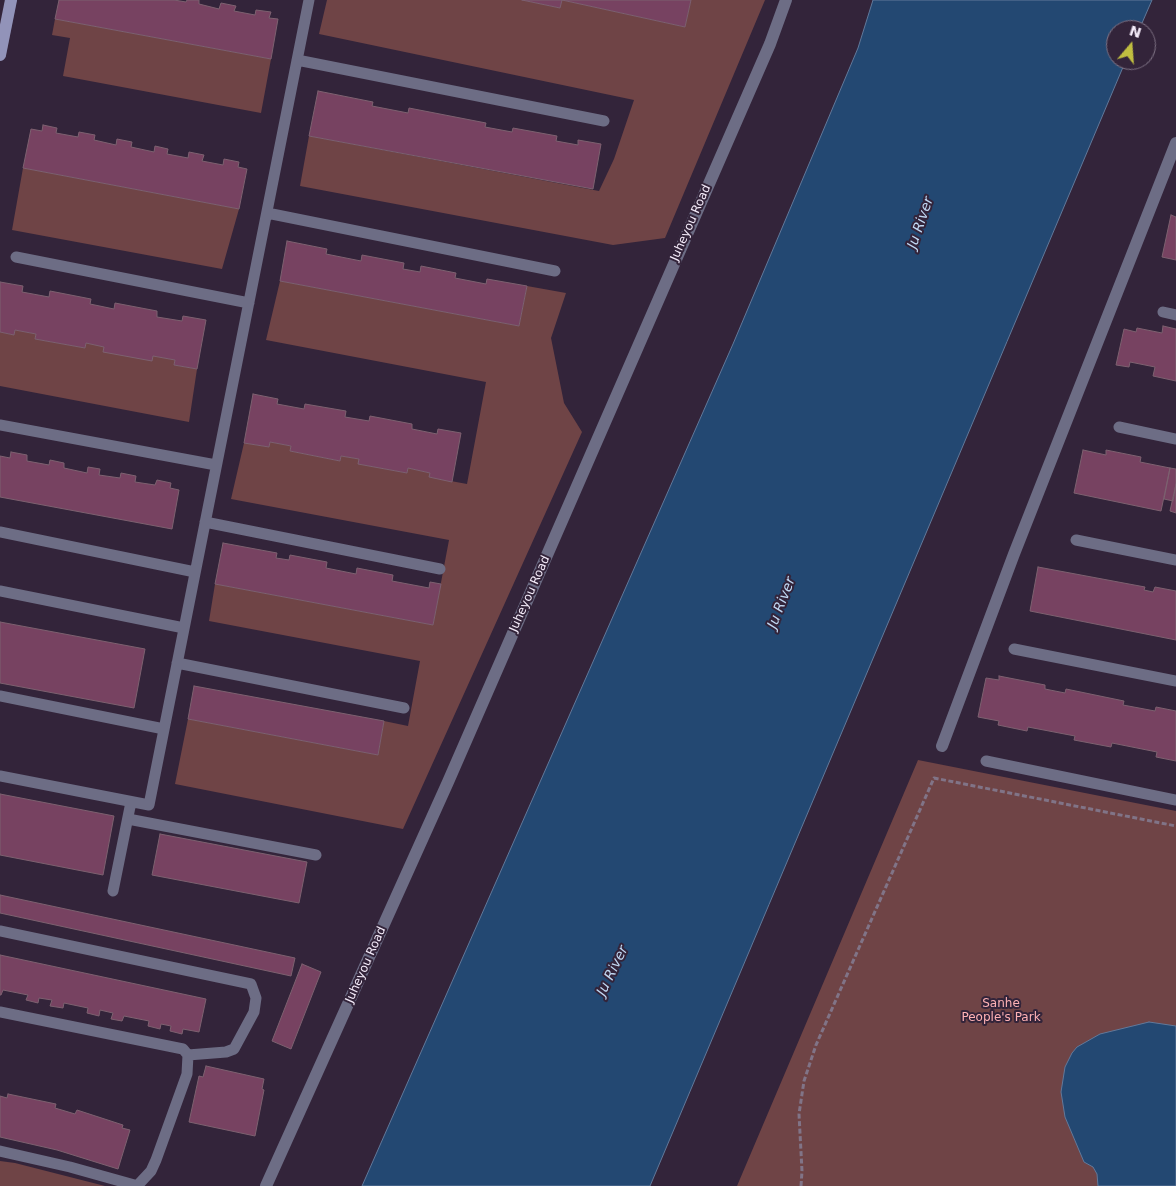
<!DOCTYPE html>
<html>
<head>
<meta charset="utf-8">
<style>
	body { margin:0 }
	#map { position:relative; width:1176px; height:1186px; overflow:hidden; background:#33243a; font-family:"DejaVu Sans",sans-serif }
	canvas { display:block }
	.north { position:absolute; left:1106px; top:20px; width:50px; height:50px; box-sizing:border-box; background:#33243a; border:1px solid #807486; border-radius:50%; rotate:18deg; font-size:14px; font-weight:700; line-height:20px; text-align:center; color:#f4ebf9 }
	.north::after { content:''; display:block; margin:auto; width:18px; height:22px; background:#c0be40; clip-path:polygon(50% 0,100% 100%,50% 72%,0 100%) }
</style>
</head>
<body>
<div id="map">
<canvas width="1176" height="1186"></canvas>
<div class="north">N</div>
</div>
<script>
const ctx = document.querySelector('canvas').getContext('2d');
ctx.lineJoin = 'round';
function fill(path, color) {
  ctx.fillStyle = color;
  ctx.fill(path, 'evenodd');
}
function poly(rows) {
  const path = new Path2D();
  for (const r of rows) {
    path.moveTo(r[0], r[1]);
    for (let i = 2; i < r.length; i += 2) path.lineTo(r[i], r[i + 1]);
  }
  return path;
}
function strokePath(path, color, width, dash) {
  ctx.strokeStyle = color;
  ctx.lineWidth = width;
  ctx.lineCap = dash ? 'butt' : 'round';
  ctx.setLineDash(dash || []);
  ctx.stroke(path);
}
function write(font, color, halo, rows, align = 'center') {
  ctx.font = font + ' "DejaVu Sans",sans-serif';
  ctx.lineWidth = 4;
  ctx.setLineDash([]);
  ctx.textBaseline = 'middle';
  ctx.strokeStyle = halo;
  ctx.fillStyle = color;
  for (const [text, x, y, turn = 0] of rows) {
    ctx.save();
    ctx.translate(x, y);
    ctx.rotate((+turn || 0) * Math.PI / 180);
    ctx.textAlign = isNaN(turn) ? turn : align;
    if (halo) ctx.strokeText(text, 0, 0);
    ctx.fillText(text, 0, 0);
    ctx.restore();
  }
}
fill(poly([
	[327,0,522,0,560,8,562,0,685,27,691,0,765,0,665,238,613,245,300,186,309,136,599,191,614,159,634,100,319,34],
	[55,19,271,59,261,113,63,76,70,38,52,35],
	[23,168,239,209,222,269,12,230],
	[280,281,519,326,527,286,566,293,551,338,564,403,582,432,403,829,175,784,188,719,378,755,384,721,408,726,420,661,209,621,215,584,433,625,449,540,231,499,244,443,269,447,270,442,291,446,290,451,340,461,341,456,359,459,359,464,407,473,408,468,430,473,429,477,467,484,486,382,266,340],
	[15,330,36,334,35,339,85,348,86,343,175,360,174,365,197,369,189,422,0,386,0,332,14,335],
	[918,760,1176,811,1176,1186,737,1186],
	[0,1161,15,1163,105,1186,0,1186]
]), '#6f4446');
const water = poly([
	[873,0,1152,0,1139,30,1116,30,1116,60,1126,60,650,1186,362,1186,733,344,858,48,873,0],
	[1149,1022,1176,1026,1176,1186,1098,1186,1097,1174,1093,1167,1084,1162,1065,1117,1061,1092,1065,1067,1072,1053,1077,1047,1100,1034,1149,1022]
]);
fill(water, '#234872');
strokePath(water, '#62799a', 1);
const building = poly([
	[59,0,174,0,186,2,187,0,199,0,199,4,219,9,221,3,236,6,234,11,255,15,256,10,271,12,269,18,278,19,271,59,55,19,59,0],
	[522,0,562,0,560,8,522,0],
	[562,0,691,0,685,27,562,0],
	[318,91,373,102,372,106,408,113,409,108,486,123,485,127,512,132,513,128,557,136,556,141,578,145,578,140,601,144,593,189,309,136,318,91],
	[43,125,57,128,56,133,78,137,79,132,95,135,94,140,116,145,117,139,132,142,131,147,154,152,155,146,168,149,167,154,188,158,189,152,204,155,202,161,223,165,224,159,239,162,238,167,247,169,239,209,23,168,31,129,42,131,43,125],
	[1171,215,1176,217,1176,260,1162,257,1171,215],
	[287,241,327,249,326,254,361,261,362,255,404,263,403,269,420,272,421,266,456,273,455,278,486,284,487,279,527,286,519,326,280,281,287,241],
	[0,282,23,286,22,292,49,297,50,291,91,299,90,304,114,309,115,303,157,311,157,317,182,321,183,316,206,320,197,369,174,365,175,360,153,356,152,361,103,352,104,347,86,343,85,348,35,339,36,334,15,330,14,335,0,332,0,282],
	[1163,326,1176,329,1176,381,1153,376,1155,367,1130,362,1129,367,1116,365,1124,329,1136,332,1137,328,1162,333,1163,326],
	[253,394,278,399,277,404,304,409,305,404,346,411,345,417,369,421,370,416,412,424,412,429,437,434,438,429,461,433,452,482,429,477,430,473,408,468,407,473,358,464,359,459,341,456,340,461,290,451,291,446,270,442,269,447,244,443,253,394],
	[1083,450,1106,455,1106,450,1141,457,1140,462,1170,468,1161,511,1074,493,1083,450],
	[11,452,27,455,27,461,49,465,50,460,64,463,64,468,87,473,88,467,100,469,99,475,120,478,121,473,136,476,135,482,155,485,157,480,171,483,170,488,179,490,172,529,0,497,0,456,10,458,11,452],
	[1170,468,1176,469,1176,484,1173,501,1164,499,1170,468],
	[1176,484,1176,513,1170,511,1176,484],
	[223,543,277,553,276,558,289,560,290,555,327,562,326,568,356,574,357,568,393,575,392,581,429,588,430,582,441,584,433,625,215,584,223,543],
	[1038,567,1145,587,1144,590,1153,592,1155,587,1176,591,1176,640,1030,611,1038,567],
	[0,622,145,649,134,708,0,683,0,622],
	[999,676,1045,685,1045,689,1065,693,1066,689,1124,701,1123,705,1155,711,1156,707,1176,711,1176,761,1156,757,1157,752,1112,743,1111,747,1074,740,1075,736,1028,727,1027,731,998,725,999,721,978,717,986,678,999,680,999,676],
	[194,686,384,721,378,755,188,719,194,686],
	[0,794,114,816,103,875,0,855,0,794],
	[160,834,307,862,299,903,152,875,160,834],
	[0,895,295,958,291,976,0,913,0,895],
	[0,955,206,999,199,1032,183,1029,182,1034,170,1031,171,1026,161,1024,160,1029,148,1026,149,1021,124,1016,122,1021,111,1019,113,1013,100,1010,99,1016,87,1013,88,1008,64,1003,63,1008,50,1006,52,1000,39,998,38,1003,26,1000,28,995,3,990,1,995,0,995,0,955],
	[302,964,321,972,291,1049,272,1041,302,964],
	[206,1066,264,1079,262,1089,264,1090,255,1136,189,1122,199,1076,203,1077,206,1066],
	[8,1094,56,1104,55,1108,75,1114,77,1110,123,1125,122,1128,130,1130,118,1169,57,1150,0,1137,0,1096,7,1098,8,1094]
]);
fill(building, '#774261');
strokePath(building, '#7d6170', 1);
strokePath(poly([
	[801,1186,802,1171,799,1114,804,1081,816,1045,934,778,1176,826]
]), '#817487', 3, [5, 2.5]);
strokePath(poly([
	[297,60,604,121],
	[267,213,555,271],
	[16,257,249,303],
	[1163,312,1176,315],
	[0,425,216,465],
	[1119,427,1176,439],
	[205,522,440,569],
	[0,532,195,572],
	[1076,540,1176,560],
	[0,591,184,628],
	[1014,649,1176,681],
	[177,663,404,708],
	[0,696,164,729],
	[986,761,1176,800],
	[0,776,149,805,309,0],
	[128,819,316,855],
	[113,891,131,802],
	[0,931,251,984,256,998,254,1012,234,1049,226,1052,188,1055],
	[0,1012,183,1049,188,1055,187,1074,156,1160,151,1171,137,1186],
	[0,1151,70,1167,138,1186]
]), '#6d6d85', 11);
strokePath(poly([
	[942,746,1014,554,1176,143],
	[266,1186,448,782,770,44,786,0]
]), '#6d6d85', 12);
strokePath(poly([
	[0,55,11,0]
]), '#9293b9', 12);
write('12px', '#f4ebf9', '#33243a', [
	["Juheyou Road",691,223,-66],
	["Juheyou Road",530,594,-66],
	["Juheyou Road",366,965,-66]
]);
write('12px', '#ffb2b5', '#33243a', [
	["Sanhe",1001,1004],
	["People's Park",1001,1018]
]);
write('italic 14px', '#c0d7f2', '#33243a', [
	["Ju River",921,223,-71],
	["Ju River",782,603,-69],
	["Ju River",613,971,-64]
]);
</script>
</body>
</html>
